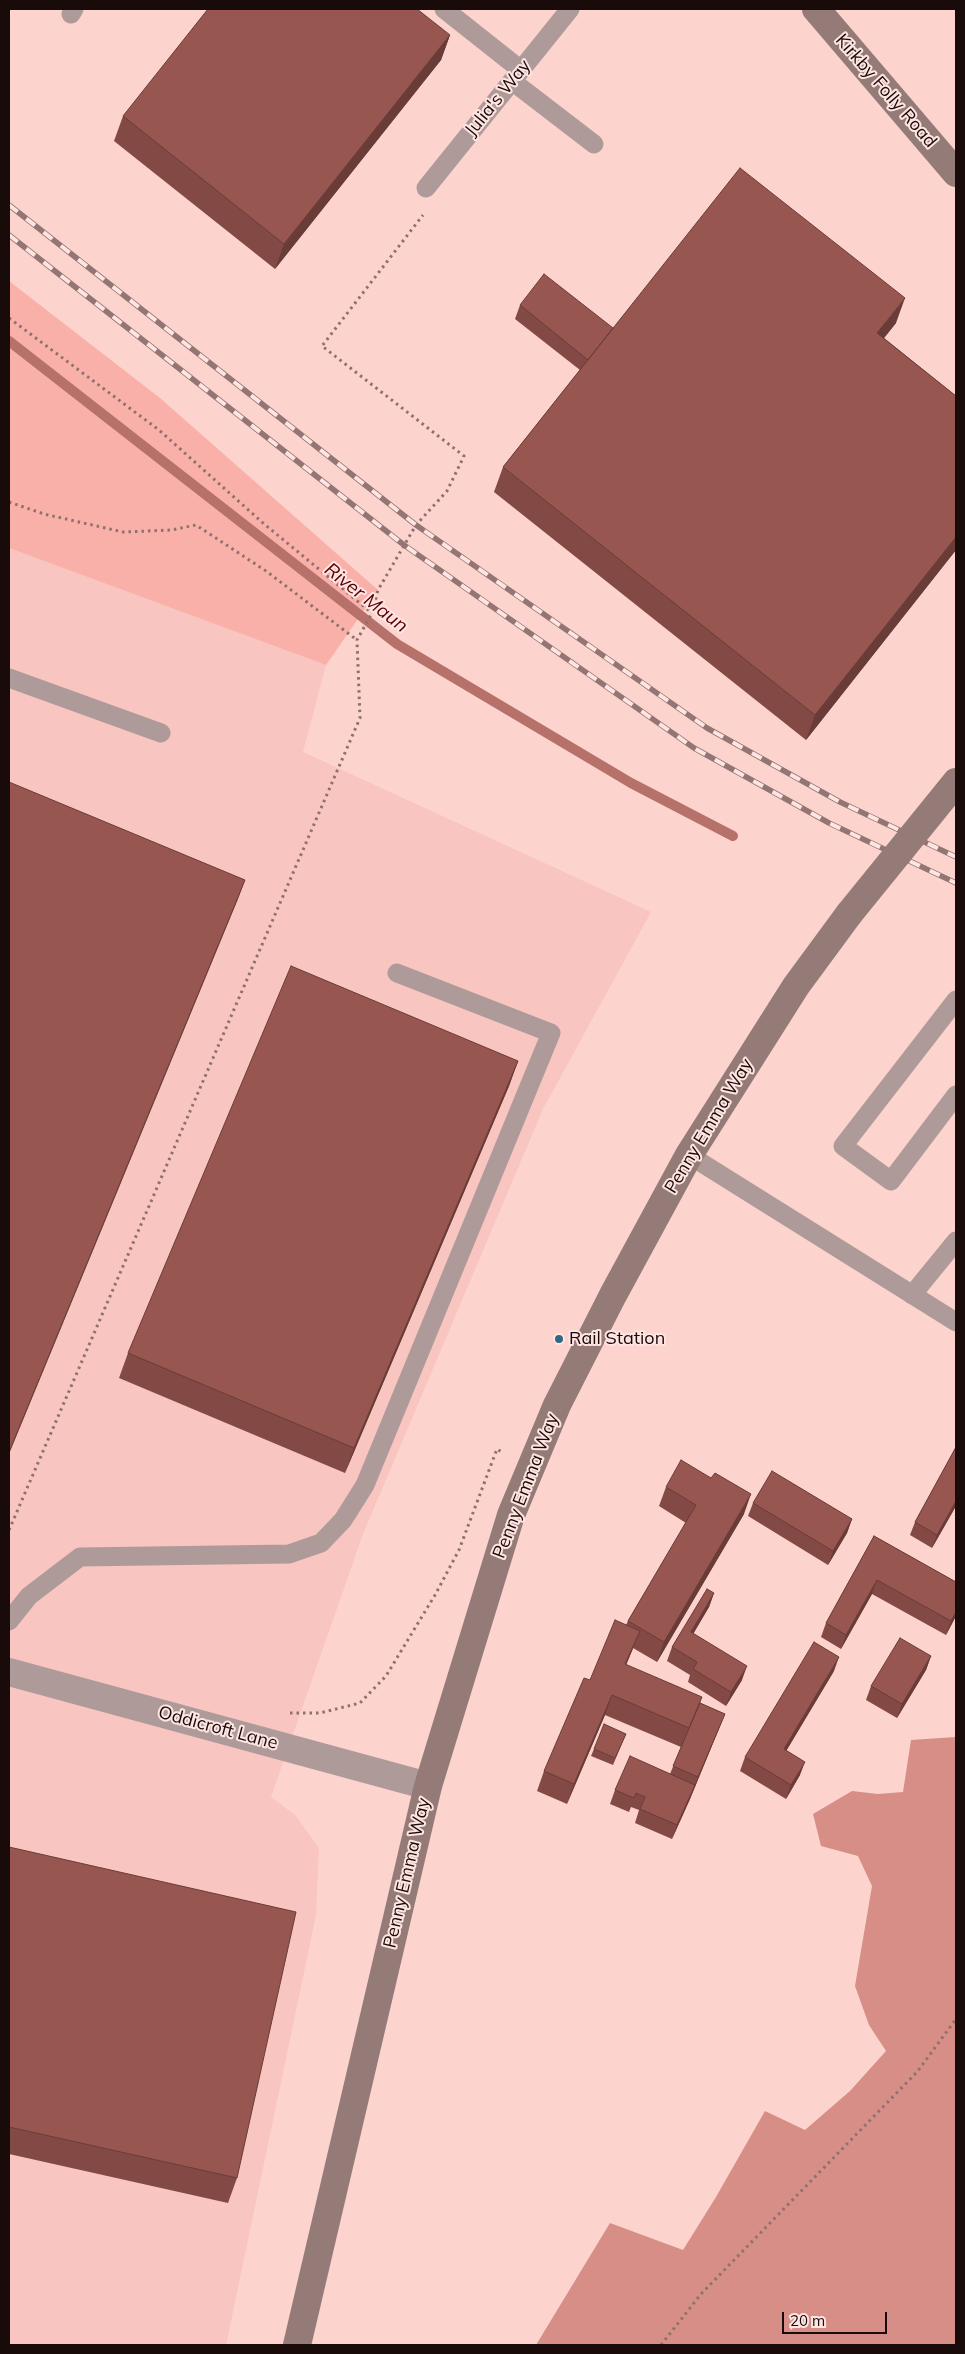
<!DOCTYPE html>
<html>
<head>
<meta charset="utf-8">
<style>
	body { margin:0 }
	#map { position:relative; width:965px; height:2354px; overflow:hidden; background:#fdd3ce; font-family:Mulish,sans-serif }
	canvas { display:block }
	.frame { position:absolute; inset:0; border:10px solid #190b0a; pointer-events:none }
	.scale { position:absolute; left:782px; top:2312px; width:105px; height:22px; box-sizing:border-box; border:2px solid #190b0a; border-top:0; padding-left:6px; font-size:15px; line-height:18px; white-space:nowrap; color:#190b0a; -webkit-text-stroke:4px #ffe5e2; paint-order:stroke }
</style>
</head>
<body>
<div id="map">
<canvas width="965" height="2354"></canvas>
<div class="frame"></div>
<div class="scale">20 m</div>
</div>
<script>
const ctx = document.querySelector('canvas').getContext('2d');
ctx.lineJoin = 'round';
function fill(path, color) {
  ctx.fillStyle = color;
  ctx.fill(path, 'evenodd');
}
function poly(rows) {
  const path = new Path2D();
  for (const r of rows) {
    path.moveTo(r[0], r[1]);
    for (let i = 2; i < r.length; i += 2) path.lineTo(r[i], r[i + 1]);
  }
  return path;
}
function strokePath(path, color, width, dash) {
  ctx.strokeStyle = color;
  ctx.lineWidth = width;
  ctx.lineCap = dash ? 'butt' : 'round';
  ctx.setLineDash(dash || []);
  ctx.stroke(path);
}
function write(font, color, halo, rows, align = 'center') {
  ctx.font = font + ' Mulish,sans-serif';
  ctx.lineWidth = 4;
  ctx.setLineDash([]);
  ctx.textBaseline = 'middle';
  ctx.strokeStyle = halo;
  ctx.fillStyle = color;
  for (const [text, x, y, turn = 0] of rows) {
    ctx.save();
    ctx.translate(x, y);
    ctx.rotate((+turn || 0) * Math.PI / 180);
    ctx.textAlign = isNaN(turn) ? turn : align;
    if (halo) ctx.strokeText(text, 0, 0);
    ctx.fillText(text, 0, 0);
    ctx.restore();
  }
}
fill(poly([
	[9,548,326,665,303,752,651,912,543,1109,363,1534,271,1797,295,1815,319,1848,316,1915,226,2345,9,2345]
]), '#f8c5c0');
fill(poly([
	[9,281,160,398,378,590,326,665,9,548]
]), '#f9b0a9');
fill(poly([
	[956,1737,956,2345,536,2345,610,2223,683,2250,716,2197,765,2111,805,2130,850,2091,886,2051,869,2025,855,1986,872,1886,858,1856,821,1846,813,1814,852,1791,878,1794,903,1792,911,1740]
]), '#d68e87');
strokePath(poly([
	[9,341,397,644,631,783,733,836]
]), '#b6716b', 10);
strokePath(poly([
	[9,318,159,430,263,523,372,613],
	[9,502,44,514,123,532,171,530,196,525,266,571,357,640],
	[9,1530,360,718,357,640,372,613,378,590,416,525,447,491,464,456,322,346,423,215],
	[290,1713,320,1713,360,1703,386,1676,435,1595,459,1550,497,1449,503,1453],
	[661,2345,701,2294,917,2072,956,2019]
]), '#8e716e', 3, [2.5, 4]);
strokePath(poly([
	[444,9,521,70],
	[71,14,74,9],
	[512,81,594,144],
	[426,188,570,9],
	[9,678,161,733],
	[956,1000,843,1146,891,1181,956,1095],
	[689,1155,956,1322],
	[912,1295,956,1241],
	[9,1621,29,1596,80,1557,289,1554,321,1543,343,1520,365,1485,551,1033,397,973]
]), '#ae9b99', 19);
strokePath(poly([
	[9,1672,428,1786]
]), '#ae9b99', 28);
strokePath(poly([
	[816,9,956,173],
	[297,2345,428,1786,511,1515,557,1405,613,1295,689,1155,796,986,849,914]
]), '#957b78', 28);
const rail = poly([
	[9,205,416,525,707,728,840,802,956,857],
	[9,235,404,545,694,748,829,823,956,883]
]);
strokePath(rail, '#937673', 5.5);
strokePath(rail, '#ffe5e2', 4, [11]);
strokePath(poly([
	[849,914,956,782]
]), '#957b78', 28);
fill(poly([
	[450,35,441,60,275,269,114,141,123,116],
	[520,305,613,328,896,323,884,338,956,396,956,550,806,740,494,492,503,467,580,370,515,319],
	[518,1061,509,1086,345,1473,119,1378,128,1353],
	[956,1447,956,1506,932,1548,910,1535,915,1522],
	[666,1487,744,1514,657,1662,633,1648,626,1665,700,1703,725,1714,690,1799,672,1839,635,1823,639,1810,631,1807,629,1812,610,1804,615,1790,670,1774,681,1747,605,1715,567,1804,537,1791,544,1771,590,1680,626,1625,628,1621,686,1523,659,1506],
	[753,1503,852,1519,847,1533,828,1565,748,1516],
	[874,1536,956,1582,956,1616,946,1635,872,1594,841,1649,821,1637,826,1623],
	[714,1593,709,1607,693,1634,742,1680,726,1706,688,1682,690,1675,667,1661,672,1647],
	[931,1656,926,1670,897,1718,866,1700,871,1686],
	[834,1671,786,1751,800,1775,786,1799,740,1771,745,1757],
	[626,1734,613,1765,591,1756,594,1749],
	[9,1847,237,2178,228,2203,9,2154]
]), '#834a45');
fill(poly([
	[450,35,441,60,275,269,284,244],
	[905,298,896,323,868,358,877,333],
	[956,537,956,550,806,740,815,715],
	[245,880,238,899,9,1454,9,1452],
	[518,1061,509,1086,345,1473,354,1448],
	[751,1494,744,1514,657,1662,664,1642],
	[956,1501,956,1506,932,1548,937,1535],
	[852,1519,847,1533,828,1565,833,1551],
	[877,1580,872,1594,841,1649,846,1635],
	[714,1593,709,1607,686,1646,691,1632],
	[956,1612,956,1616,946,1635,951,1621],
	[640,1631,632,1651,618,1684,625,1664],
	[931,1656,926,1670,897,1718,902,1704],
	[839,1657,834,1671,779,1763,784,1749],
	[747,1666,742,1680,726,1706,731,1692],
	[612,1695,605,1715,567,1804,574,1784],
	[725,1714,690,1799,672,1839,677,1825,693,1789,698,1777],
	[805,1762,800,1775,786,1799,791,1785]
]), '#6a3c38');
const building = poly([
	[208,9,417,9,450,35,284,244,123,116,208,9],
	[740,168,905,298,877,333,956,396,956,537,815,715,503,467,740,168],
	[544,274,613,328,588,360,520,305,544,274],
	[9,782,245,880,9,1452,9,782],
	[291,966,518,1061,354,1448,128,1353,291,966],
	[956,1447,956,1501,937,1535,915,1522,956,1447],
	[681,1460,711,1478,715,1473,751,1494,664,1642,628,1621,696,1505,666,1487,681,1460],
	[772,1471,852,1519,833,1551,753,1503,772,1471],
	[874,1536,956,1582,956,1612,951,1621,877,1580,846,1635,826,1623,874,1536],
	[707,1589,714,1593,691,1632,747,1666,731,1692,693,1669,697,1662,672,1647,707,1589],
	[615,1620,640,1631,625,1664,702,1697,689,1728,612,1695,574,1784,544,1771,584,1678,590,1680,615,1620],
	[900,1638,931,1656,902,1704,871,1686,900,1638],
	[814,1642,839,1657,784,1749,805,1762,791,1785,745,1757,814,1642],
	[700,1703,725,1714,698,1777,673,1766,700,1703],
	[604,1724,626,1734,615,1758,594,1749,604,1724],
	[630,1756,695,1785,677,1825,640,1809,645,1797,636,1793,634,1798,615,1790,630,1756],
	[9,1847,296,1912,237,2178,9,2127,9,1847]
]);
fill(building, '#985650');
strokePath(building, '#6a3c38', 1);
for (const [x, y, r, color] of [
	[559,1339,5,"#326683"]
]) {
  const dot = new Path2D();
  dot.arc(x, y, r, 0, 2 * Math.PI);
  ctx.fillStyle = color;
  ctx.fill(dot);
  strokePath(dot, '#ffe5e2', 2);
}
write('18px', '#190b0a', '#ffe5e2', [
	["Kirkby Folly Road",886,91,49],
	["Julia's Way",498,98,-51],
	["Penny Emma Way",709,1126,-59],
	["Penny Emma Way",526,1486,-69],
	["Oddicroft Lane",218,1728,15],
	["Penny Emma Way",407,1873,-77]
]);
write('18px', '#190b0a', '#ffe5e2', [
	["Rail Station",569,1339]
], 'left');
write('italic 19px', '#580006', '#ffe5e2', [
	["River Maun",366,598,38]
]);
</script>
</body>
</html>
